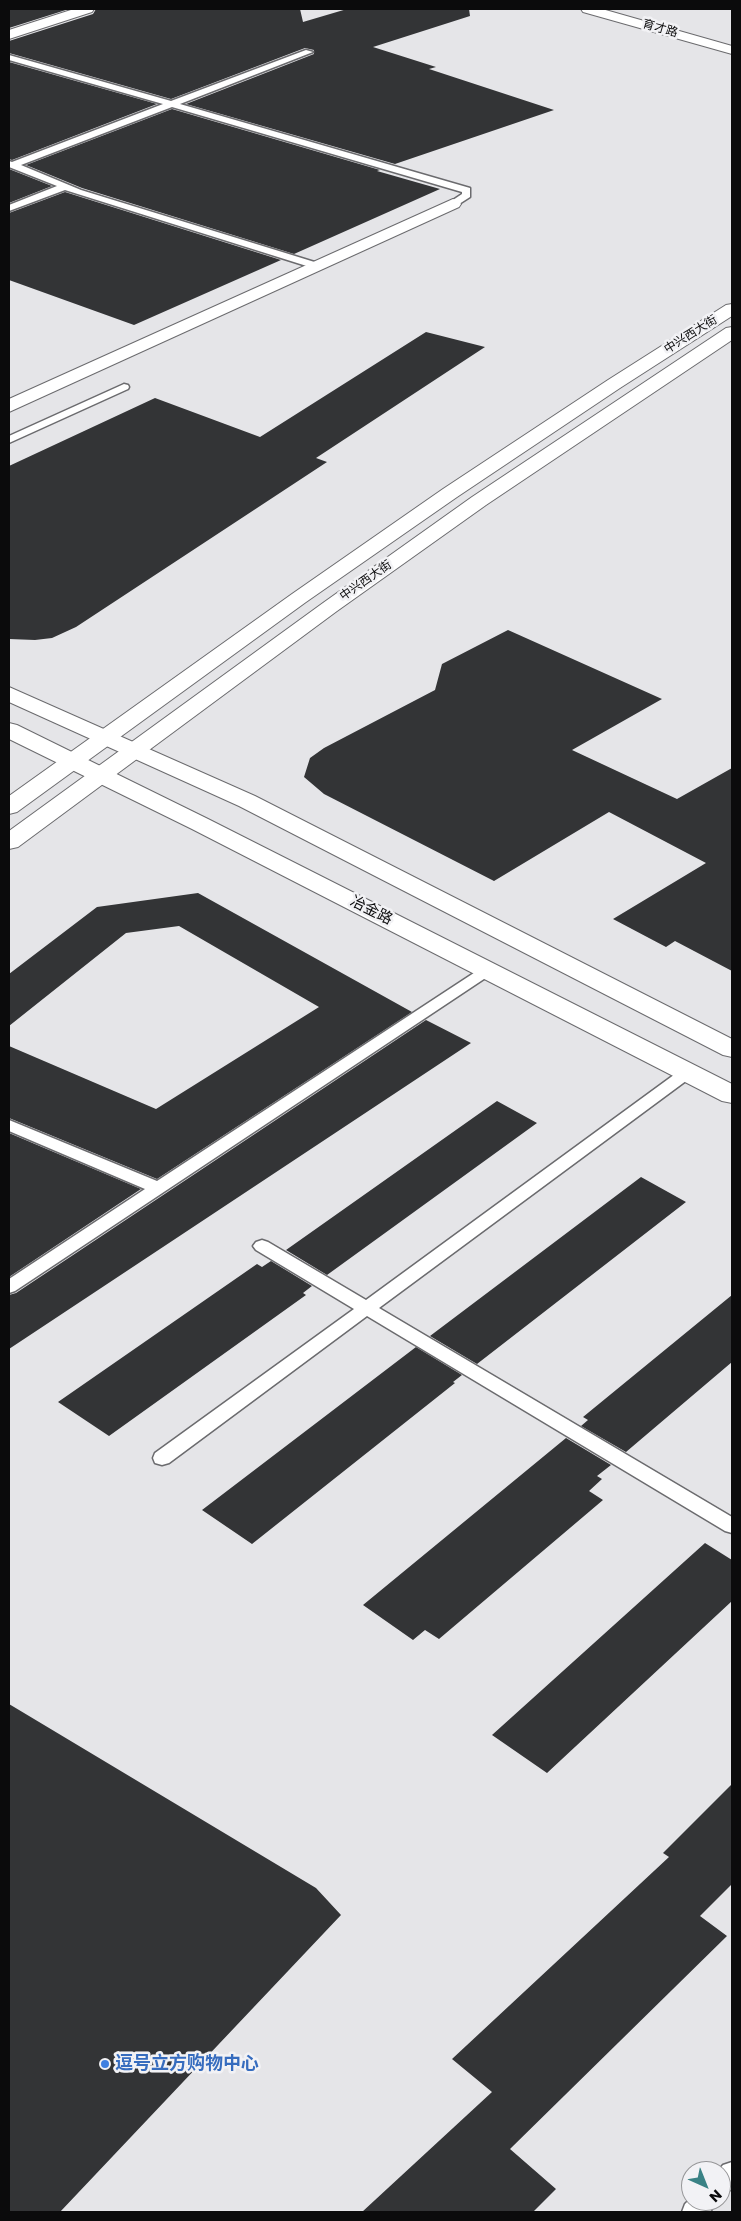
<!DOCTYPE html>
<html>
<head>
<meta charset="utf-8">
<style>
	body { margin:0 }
	#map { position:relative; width:741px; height:2221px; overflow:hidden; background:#e5e5e8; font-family:Poppins,sans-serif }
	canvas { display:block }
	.frame { position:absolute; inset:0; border:10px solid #0b0b0c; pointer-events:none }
	.north { position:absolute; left:681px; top:2161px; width:50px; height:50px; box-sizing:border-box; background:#f2f2f5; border:1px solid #969698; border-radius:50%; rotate:136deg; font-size:14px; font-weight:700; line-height:20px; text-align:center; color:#0b0b0c }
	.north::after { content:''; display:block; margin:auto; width:18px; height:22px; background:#3a8285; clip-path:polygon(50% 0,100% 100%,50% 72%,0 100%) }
</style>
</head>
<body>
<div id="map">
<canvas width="741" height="2221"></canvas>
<div class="frame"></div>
<div class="north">N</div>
</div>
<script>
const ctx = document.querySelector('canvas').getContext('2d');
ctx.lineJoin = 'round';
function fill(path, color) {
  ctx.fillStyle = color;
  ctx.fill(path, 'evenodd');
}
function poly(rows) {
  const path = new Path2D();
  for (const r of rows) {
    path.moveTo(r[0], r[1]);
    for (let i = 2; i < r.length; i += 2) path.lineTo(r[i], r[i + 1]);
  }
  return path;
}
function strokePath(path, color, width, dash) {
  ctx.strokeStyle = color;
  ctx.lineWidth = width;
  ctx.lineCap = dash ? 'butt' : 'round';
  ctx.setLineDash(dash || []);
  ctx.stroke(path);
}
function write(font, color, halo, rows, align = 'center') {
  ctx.font = font + ' Poppins,"Noto Sans SC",sans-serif';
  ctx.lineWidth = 5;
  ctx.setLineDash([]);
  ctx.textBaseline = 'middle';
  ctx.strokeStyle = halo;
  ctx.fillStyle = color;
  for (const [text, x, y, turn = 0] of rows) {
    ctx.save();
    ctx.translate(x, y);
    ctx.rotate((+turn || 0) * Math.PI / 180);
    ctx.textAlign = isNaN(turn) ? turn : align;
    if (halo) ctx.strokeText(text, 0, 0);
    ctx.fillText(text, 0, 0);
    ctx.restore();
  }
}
fill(poly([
	[9,9,69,9,9,28],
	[96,9,300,9,303,22,347,9,469,9,470,16,373,47,436,67,429,69,554,110,395,164,186,104,314,54,314,50,305,48,171,99,9,53,9,41,93,14],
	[9,62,157,104,12,160,9,159],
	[172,109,380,170,377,171,440,189,294,254,82,188,26,165],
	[9,169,52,186,9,203],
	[65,192,281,260,134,325,9,280,9,213],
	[426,332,485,347,316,458,327,462,76,627,52,638,35,640,9,639,9,466,155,398,260,437],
	[508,630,662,699,572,750,677,799,732,768,732,971,675,941,666,947,613,919,706,863,609,812,494,881,324,794,304,777,310,758,324,748,435,690,442,664],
	[198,893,412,1012,157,1179,9,1118,9,1046,156,1109,319,1007,179,926,126,933,9,1026,9,974,97,907],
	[426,1020,471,1043,9,1349,9,1295,16,1293],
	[497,1101,537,1123,327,1275,286,1250],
	[9,1133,141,1189,9,1277],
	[641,1177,686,1202,477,1364,430,1336],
	[271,1261,312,1286,303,1293,306,1295,109,1436,58,1402,257,1264,262,1267],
	[732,1295,732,1362,626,1452,581,1426,588,1420,583,1417],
	[416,1347,462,1375,453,1382,455,1383,252,1544,202,1510],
	[566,1438,611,1465,597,1476,602,1479,589,1491,603,1500,439,1639,425,1630,413,1640,363,1605],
	[705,1543,732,1560,732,1601,547,1773,492,1735],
	[9,1704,316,1888,341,1915,60,2212,9,2212],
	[732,1784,732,1884,700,1916,727,1936,510,2149,556,2189,533,2212,362,2212,492,2092,452,2059,669,1857,663,1853]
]), '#333436');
const service = poly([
	[306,50,313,52,180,104,470,188,470,197,456,206,450,206,450,202,462,194,462,192,172,107,21,165,81,190,321,264,321,268,313,268,65,190,9,211,9,205,57,186,9,167,9,161,12,162,163,104,9,60,9,55,171,101,306,50],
	[124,384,128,385,129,387,128,389,9,443,9,436,124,384],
	[488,965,493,967,496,970,493,973,15,1291,9,1293,9,1279,145,1189,9,1131,9,1120,157,1181,483,967,488,965],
	[688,1067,694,1069,696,1072,694,1075,379,1308,732,1517,732,1533,725,1531,367,1316,169,1463,162,1465,155,1463,153,1458,155,1453,354,1309,256,1250,253,1246,256,1242,262,1240,268,1242,366,1300,682,1069,688,1067],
	[732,2162,732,2189,721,2195,721,2171,718,2171,723,2165,732,2162],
	[691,2198,691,2201,717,2201,710,2212,682,2212,685,2204,691,2198]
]);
const minor = poly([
	[74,9,94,9,92,12,9,39,9,30,74,9],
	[453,199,459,201,461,204,459,207,9,412,9,399,453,199]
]);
const tertiary = poly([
	[581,9,602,9,732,46,732,54,583,12,581,9],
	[9,687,255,796,732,1039,732,1057,723,1055,239,806,9,702,9,687],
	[9,723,17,725,208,819,732,1084,732,1103,722,1101,192,829,9,739,9,723]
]);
const primary = poly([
	[732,304,732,316,620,388,457,497,306,602,17,812,9,814,9,796,292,594,443,489,608,380,726,305,732,304],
	[732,327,732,340,486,505,337,611,18,847,9,849,9,831,323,603,472,497,726,328,732,327]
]);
strokePath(service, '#6b6b6e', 3);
strokePath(minor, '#6b6b6e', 2);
strokePath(tertiary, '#6b6b6e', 2);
strokePath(primary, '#6b6b6e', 2);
fill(service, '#fff');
fill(minor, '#fff');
fill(tertiary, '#fff');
fill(primary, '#fff');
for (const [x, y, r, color] of [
	[105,2064,5,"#3f7fe0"]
]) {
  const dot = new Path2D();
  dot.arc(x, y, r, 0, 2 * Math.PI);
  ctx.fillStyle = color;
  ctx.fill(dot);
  strokePath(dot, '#f2f2f5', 2);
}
write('12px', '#0b0b0c', '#f2f2f5', [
	["育才路",660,29,16],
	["中兴西大街",691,335,-32],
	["中兴西大街",366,581,-35]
]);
write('15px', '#0b0b0c', '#f2f2f5', [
	["冶金路",371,911,27]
]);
write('bold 18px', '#366cbe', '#f2f2f5', [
	["逗号立方购物中心",115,2064]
], 'left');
</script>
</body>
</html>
